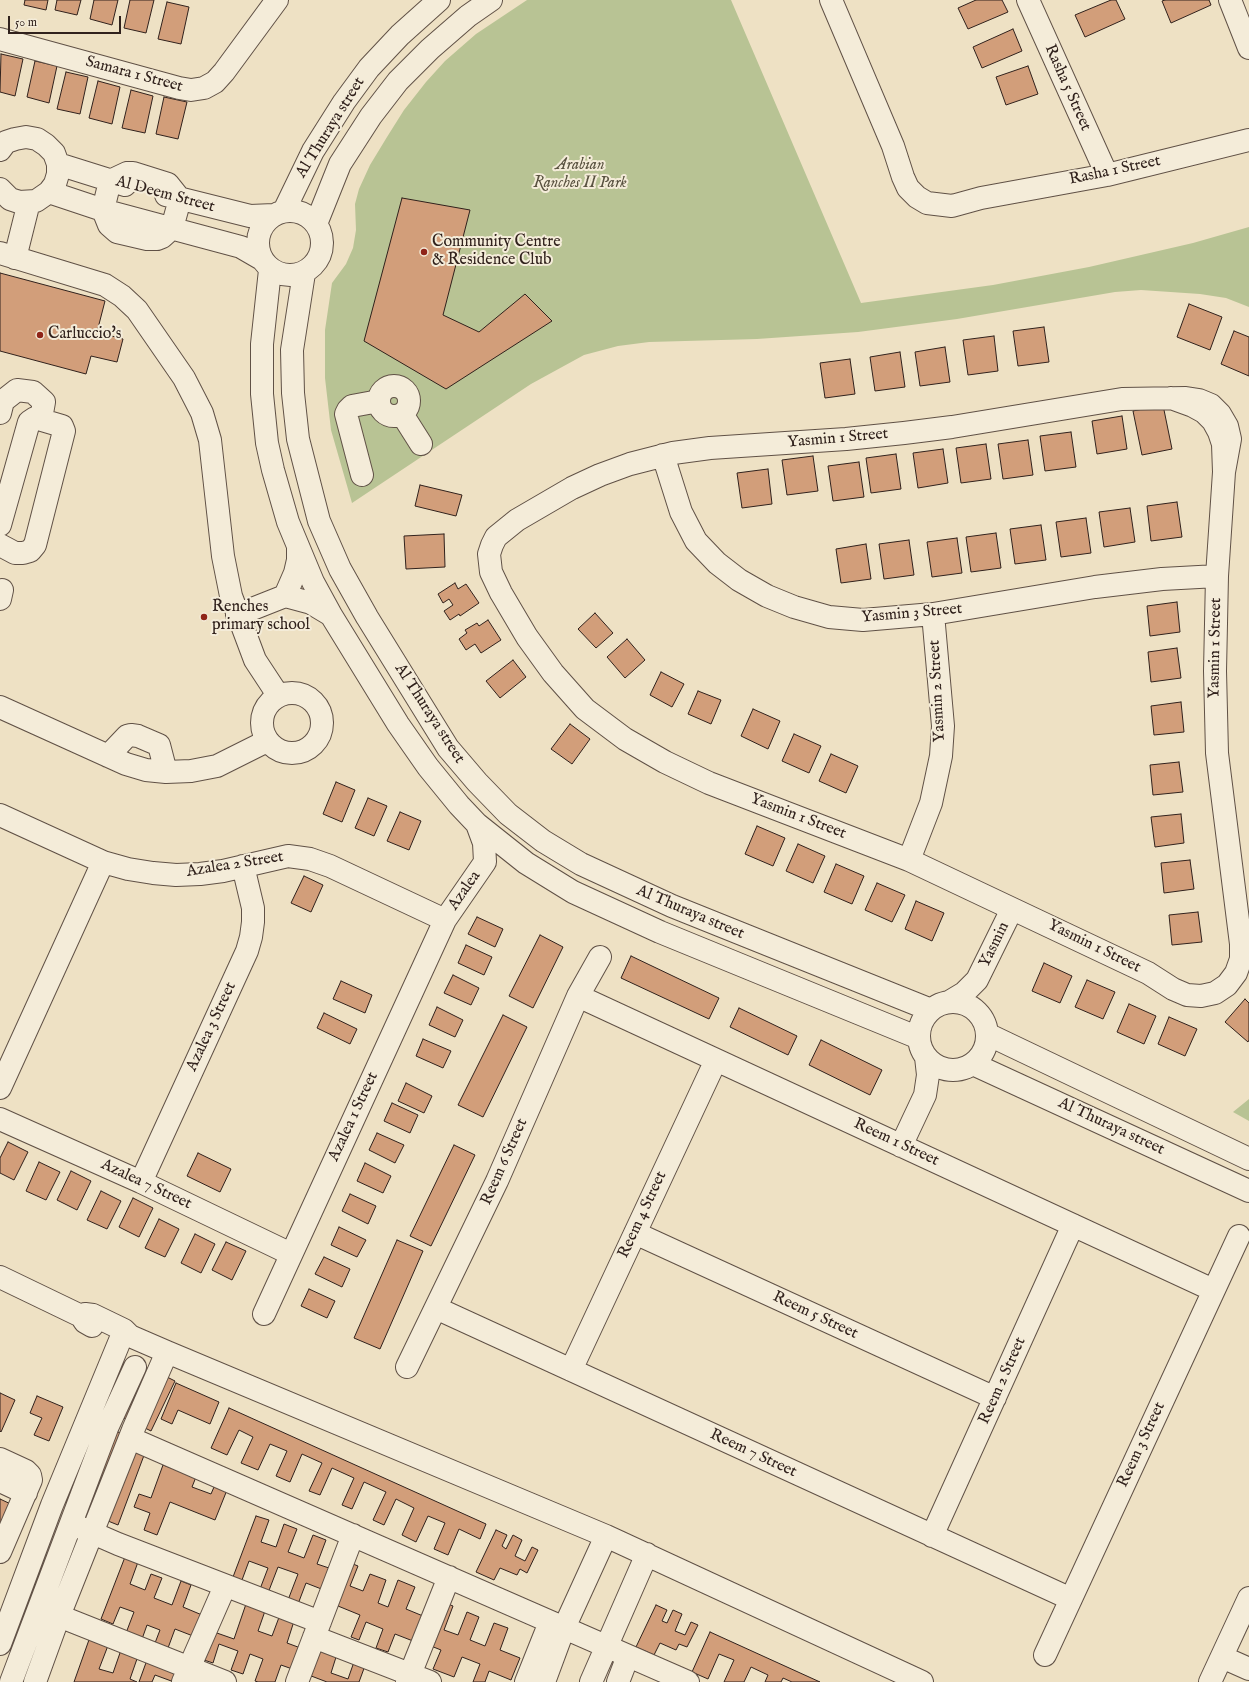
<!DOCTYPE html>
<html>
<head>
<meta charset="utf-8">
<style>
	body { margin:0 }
	#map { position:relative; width:1249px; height:1682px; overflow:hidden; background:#eee1c4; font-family:"IM FELL English",serif }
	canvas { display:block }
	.scale { position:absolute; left:8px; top:16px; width:113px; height:18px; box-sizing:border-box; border:2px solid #30211c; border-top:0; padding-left:5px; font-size:12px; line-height:14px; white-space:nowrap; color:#30211c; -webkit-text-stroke:3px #f4ecd9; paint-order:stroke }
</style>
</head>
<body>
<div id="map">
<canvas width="1249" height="1682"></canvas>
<div class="scale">50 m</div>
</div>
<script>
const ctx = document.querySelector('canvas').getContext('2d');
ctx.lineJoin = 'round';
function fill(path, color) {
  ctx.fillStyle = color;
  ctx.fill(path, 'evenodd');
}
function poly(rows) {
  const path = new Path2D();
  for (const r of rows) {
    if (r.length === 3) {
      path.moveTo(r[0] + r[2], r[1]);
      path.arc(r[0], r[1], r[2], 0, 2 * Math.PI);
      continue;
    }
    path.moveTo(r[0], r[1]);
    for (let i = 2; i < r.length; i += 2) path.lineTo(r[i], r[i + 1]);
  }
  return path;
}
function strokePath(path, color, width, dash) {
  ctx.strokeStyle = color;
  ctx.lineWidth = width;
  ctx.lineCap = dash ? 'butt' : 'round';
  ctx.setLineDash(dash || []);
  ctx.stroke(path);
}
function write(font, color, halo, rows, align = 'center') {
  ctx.font = font + ' "IM FELL English",serif';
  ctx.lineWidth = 4;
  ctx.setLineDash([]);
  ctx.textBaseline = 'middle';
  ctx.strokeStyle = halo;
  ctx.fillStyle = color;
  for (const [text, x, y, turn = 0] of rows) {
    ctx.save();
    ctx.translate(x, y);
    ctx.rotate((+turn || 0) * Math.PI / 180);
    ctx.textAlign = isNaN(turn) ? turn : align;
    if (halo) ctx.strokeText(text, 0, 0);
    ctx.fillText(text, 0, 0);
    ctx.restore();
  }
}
fill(poly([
	[527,0,731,0,861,303,993,285,1089,267,1193,243,1249,227,1249,307,1226,298,1200,294,1141,290,1115,292,957,319,858,332,757,339,649,342,618,346,584,355,531,384,352,503,331,430,325,378,325,330,332,283,346,264,353,248,356,230,355,204,359,189,370,165,387,137,404,110,426,82,445,61,476,34],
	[1249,1099,1249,1121,1233,1112]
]), '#b8c394');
const building = poly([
	[25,0,48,0,46,10,24,5,25,0],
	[57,0,81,0,77,15,55,10,57,0],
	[94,0,118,0,112,25,90,19,94,0],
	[130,0,154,0,146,33,124,28,130,0],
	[976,0,1002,0,1008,12,968,29,958,8,976,0],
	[1111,0,1116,0,1125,19,1085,37,1075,15,1111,0],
	[1165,0,1209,0,1211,5,1171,23,1162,1,1165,0],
	[167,2,189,7,181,44,158,39,167,2],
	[1013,29,1022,51,982,68,973,47,1013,29],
	[1,54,23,59,15,96,0,92,1,54],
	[35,61,57,66,49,103,27,97,35,61],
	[1028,66,1038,94,1006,105,996,77,1028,66],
	[66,72,88,77,80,114,57,109,66,72],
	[98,81,120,87,112,124,89,118,98,81],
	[131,90,153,96,145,133,122,128,131,90],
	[164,97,187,102,178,139,156,134,164,97],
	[402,198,470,210,443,315,479,332,525,294,552,321,446,389,364,341,402,198],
	[0,273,105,301,97,332,123,339,117,362,91,356,86,374,0,351,0,273],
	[1189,304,1222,317,1210,350,1177,337,1189,304],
	[1044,327,1049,362,1018,366,1013,331,1044,327],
	[1234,331,1249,337,1249,376,1221,364,1234,331],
	[994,336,998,371,968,375,963,340,994,336],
	[945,347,950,382,920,386,915,352,945,347],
	[900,352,905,387,875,391,870,357,900,352],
	[850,359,855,394,825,398,820,363,850,359],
	[1163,405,1172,449,1142,455,1133,411,1163,405],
	[1122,416,1127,449,1097,454,1092,421,1122,416],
	[1071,432,1076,467,1045,471,1040,436,1071,432],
	[1028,440,1033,475,1003,479,998,444,1028,440],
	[986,444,991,479,961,483,956,448,986,444],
	[943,449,948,483,918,488,913,453,943,449],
	[896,454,901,489,871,493,866,458,896,454],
	[813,456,818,491,787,495,782,460,813,456],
	[859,462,864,497,833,501,828,466,859,462],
	[768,469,772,504,742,508,737,473,768,469],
	[420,485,462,495,456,516,415,506,420,485],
	[1177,502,1182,537,1151,541,1147,506,1177,502],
	[1130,508,1135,542,1104,547,1099,512,1130,508],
	[1086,518,1091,553,1061,557,1056,522,1086,518],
	[1041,525,1046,560,1015,564,1010,529,1041,525],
	[996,533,1001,568,971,572,966,537,996,533],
	[444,534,445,567,406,569,404,536,444,534],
	[957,538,962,573,932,577,927,542,957,538],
	[909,540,914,575,884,579,879,544,909,540],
	[866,544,871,579,841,583,836,549,866,544],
	[455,583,458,589,466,584,479,603,460,616,459,614,450,620,444,611,453,605,449,599,443,603,438,594,455,583],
	[1177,602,1180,632,1150,636,1147,606,1177,602],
	[595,613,613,633,596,648,578,629,595,613],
	[488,620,501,640,481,653,475,644,466,650,459,639,467,633,465,630,477,623,479,626,488,620],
	[627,639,645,660,625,678,607,657,627,639],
	[1177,648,1181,678,1151,682,1148,652,1177,648],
	[513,660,526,677,500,698,486,681,513,660],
	[661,672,684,684,672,707,650,695,661,672],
	[698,691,721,700,711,724,688,714,698,691],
	[1181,702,1184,732,1154,735,1151,706,1181,702],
	[753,709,780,721,768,749,741,736,753,709],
	[570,724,590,739,572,764,551,749,570,724],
	[794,734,821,746,809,773,782,761,794,734],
	[831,754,858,766,846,793,819,781,831,754],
	[1179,762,1183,792,1153,795,1150,765,1179,762],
	[336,782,355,790,342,822,323,814,336,782],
	[368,798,387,806,374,836,355,828,368,798],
	[400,812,421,821,409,850,387,841,400,812],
	[1181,814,1184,843,1155,847,1151,817,1181,814],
	[757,826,785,838,773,866,745,854,757,826],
	[798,844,825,856,813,883,786,871,798,844],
	[1190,860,1194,889,1164,893,1161,863,1190,860],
	[836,864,864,876,852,904,824,892,836,864],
	[304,876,323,885,311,912,291,903,304,876],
	[877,883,905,895,892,922,865,910,877,883],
	[916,901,944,913,932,941,905,929,916,901],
	[1198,912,1202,942,1172,945,1169,915,1198,912],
	[477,917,503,929,495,947,468,934,477,917],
	[540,935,563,947,533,1008,509,996,540,935],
	[466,945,492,957,484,975,458,963,466,945],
	[631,956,719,998,709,1019,621,978,631,956],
	[1044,963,1072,976,1060,1003,1032,991,1044,963],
	[453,975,479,988,471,1005,444,993,453,975],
	[1087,980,1115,992,1103,1019,1075,1007,1087,980],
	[341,981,372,995,365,1013,333,999,341,981],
	[1245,999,1249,1003,1249,1040,1248,1042,1225,1022,1245,999],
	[1129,1004,1156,1016,1144,1044,1117,1032,1129,1004],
	[437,1007,463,1020,455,1037,429,1025,437,1007],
	[739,1008,797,1036,788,1055,730,1027,739,1008],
	[324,1013,357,1029,350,1044,317,1028,324,1013],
	[503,1015,527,1027,483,1117,458,1105,503,1015],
	[1169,1017,1197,1029,1185,1056,1158,1044,1169,1017],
	[423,1039,451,1051,443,1068,416,1056,423,1039],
	[821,1040,882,1070,870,1095,809,1065,821,1040],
	[406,1083,432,1096,424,1113,398,1101,406,1083],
	[392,1103,418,1115,410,1133,384,1121,392,1103],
	[377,1133,404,1145,395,1163,369,1150,377,1133],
	[8,1142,28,1152,14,1180,0,1173,0,1158,8,1142],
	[454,1145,475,1155,431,1246,410,1236,454,1145],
	[198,1153,231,1169,220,1192,187,1176,198,1153],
	[39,1162,60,1172,46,1200,26,1191,39,1162],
	[365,1163,391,1176,383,1193,357,1181,365,1163],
	[71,1171,91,1181,77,1210,57,1200,71,1171],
	[101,1191,121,1201,107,1229,87,1220,101,1191],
	[350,1194,376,1206,368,1224,342,1211,350,1194],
	[133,1198,153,1208,139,1237,119,1227,133,1198],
	[159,1219,179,1229,165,1257,145,1248,159,1219],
	[339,1227,366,1240,357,1257,331,1245,339,1227],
	[195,1234,215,1244,201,1273,181,1263,195,1234],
	[397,1240,423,1251,380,1349,354,1338,397,1240],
	[226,1242,246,1251,232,1280,212,1270,226,1242],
	[324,1257,350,1269,342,1287,315,1274,324,1257],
	[309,1289,335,1301,327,1318,301,1306,309,1289],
	[141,1365,151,1370,128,1420,118,1416,141,1365],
	[165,1376,175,1381,151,1431,141,1426,165,1376],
	[176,1383,219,1402,210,1424,178,1410,172,1424,161,1419,176,1383],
	[0,1393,15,1400,1,1432,0,1431,0,1393],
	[37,1396,63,1407,49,1441,34,1435,42,1418,30,1413,37,1396],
	[229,1408,486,1524,480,1539,459,1529,448,1555,434,1549,445,1523,428,1516,416,1542,402,1535,414,1508,396,1499,384,1525,373,1520,386,1492,364,1482,352,1509,342,1505,354,1478,332,1468,320,1495,309,1491,322,1463,302,1454,290,1482,276,1476,287,1451,270,1444,258,1470,241,1463,253,1437,239,1430,227,1455,211,1448,229,1408],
	[113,1430,123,1434,90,1524,80,1520,113,1430],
	[131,1445,146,1450,118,1525,103,1519,131,1445],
	[163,1465,196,1477,192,1487,211,1494,217,1480,229,1485,215,1520,170,1502,157,1535,144,1530,150,1513,134,1507,139,1494,151,1498,163,1465],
	[0,1499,15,1506,0,1541,0,1499],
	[256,1516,269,1520,261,1542,276,1547,284,1524,297,1529,288,1552,304,1558,313,1535,326,1540,317,1564,332,1569,324,1590,306,1583,298,1604,288,1600,298,1574,278,1567,268,1593,260,1589,268,1568,249,1561,242,1580,233,1577,256,1516],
	[496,1530,507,1535,502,1546,506,1549,513,1535,522,1540,515,1556,525,1561,532,1547,538,1550,527,1573,520,1569,517,1575,500,1568,494,1580,476,1572,496,1530],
	[125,1557,138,1562,130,1584,145,1590,151,1574,162,1578,154,1598,172,1605,181,1581,191,1585,183,1607,202,1615,193,1636,175,1629,168,1648,155,1643,160,1630,147,1625,142,1639,126,1633,134,1612,120,1607,113,1624,101,1619,125,1557],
	[348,1562,358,1566,350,1586,363,1591,370,1574,386,1580,378,1603,388,1607,398,1580,415,1587,406,1609,423,1616,413,1641,395,1634,388,1652,376,1648,383,1629,366,1622,359,1640,351,1637,360,1615,338,1606,348,1562],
	[441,1601,453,1606,444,1630,458,1635,467,1612,479,1617,470,1640,485,1646,494,1623,508,1628,500,1650,520,1658,511,1680,489,1671,485,1682,473,1682,480,1664,462,1657,454,1677,433,1669,441,1650,431,1646,441,1601],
	[246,1604,265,1611,258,1631,272,1636,281,1612,295,1618,287,1643,306,1650,298,1671,281,1665,275,1682,258,1682,255,1681,263,1659,250,1654,243,1674,231,1670,238,1651,219,1644,213,1663,204,1660,214,1632,234,1639,246,1604],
	[656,1605,667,1610,662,1621,667,1623,673,1610,682,1614,675,1631,685,1635,691,1622,698,1625,687,1647,679,1644,676,1650,660,1643,654,1655,636,1647,656,1605],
	[710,1632,820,1682,792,1682,783,1678,781,1682,765,1682,768,1675,751,1667,744,1682,724,1682,734,1660,719,1654,708,1679,692,1672,710,1632],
	[90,1637,109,1643,99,1669,113,1673,121,1650,138,1656,130,1679,137,1682,74,1682,90,1637],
	[316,1646,337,1654,331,1673,348,1679,355,1659,366,1663,359,1682,327,1682,306,1674,316,1646],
	[147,1660,182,1672,174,1682,155,1675,152,1682,139,1682,147,1660]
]);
fill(building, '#d29e7a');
strokePath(building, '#30211c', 1);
const minor = poly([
	[831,0,893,146,903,177,908,188,917,197,927,203,952,206,981,198,1107,175,1249,140],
	[1028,0,1107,175],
	[1230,0,1249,48],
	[0,39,179,88,191,90,204,88,215,82,224,72,277,0],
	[0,150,6,142,15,139,26,137,37,139,46,145,54,153,58,164,58,174,55,184,49,192,36,201,19,202,10,199,0,189],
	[58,164,125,185],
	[127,173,133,173,168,184,180,199,172,228,162,237,157,239,147,239,117,232,109,225,103,210,110,181,127,173],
	[49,192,103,210,241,247,260,258],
	[166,195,250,216,274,215],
	[290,243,32],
	[284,211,313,151,344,102,369,68,400,35,439,0],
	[316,224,340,164,371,116,398,81,430,49,468,16,491,0],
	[0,253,105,285,122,296,137,310,184,378,202,413,210,440,223,556,231,596,255,660,278,695],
	[15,258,29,202],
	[270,270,262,344,262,394,267,443,273,470,288,522,313,582,331,615,398,724,428,767,459,805,477,824,526,863,573,892,660,932,919,1038],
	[304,273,292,350,293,393,298,439,319,521,340,569,367,617,448,748,477,782,508,814,543,841,581,864,672,906,931,1010],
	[394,401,15],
	[1171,398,1193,406,1204,412,1213,421,1219,432,1223,444,1224,472,1217,576,1215,671,1217,753,1241,944,1241,959,1236,973,1227,985,1215,993,1201,996,1187,995,1173,989,1148,973,909,860,709,783,665,762,625,739,585,709,553,673,527,637,501,593,491,572,489,554,492,545,496,537,517,520,572,488,600,475,630,464,673,453,710,448,846,439,904,433,952,427,1122,399,1186,398,1199,400,1211,405,1220,414,1227,426,1230,439,1224,472],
	[0,413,3,401,17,390,33,392,44,402,41,419],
	[402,414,421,444],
	[663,455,681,512,696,541,717,563,739,580,767,596,794,607,829,617,863,620,933,614,1095,587,1162,579,1217,576],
	[362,475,346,414,348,410,352,406,379,401],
	[0,525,29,422,35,418,62,426,64,431,35,545,30,551,23,553,15,553,0,545],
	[285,596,311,603,331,615],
	[0,599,2,590],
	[237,615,285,596,295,573,298,560,298,546],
	[292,723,30],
	[0,707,126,764,146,770,166,772,191,771,217,766,267,741],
	[108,756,127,736,131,735,138,736,159,745,166,772],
	[0,815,103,862,128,869,153,873,176,875,200,874,223,871,288,856,310,859,330,866,445,920],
	[909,860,931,803,941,756,943,726,933,614],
	[578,996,1213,1290],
	[949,1002,964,993,977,980,1012,909],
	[953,1036,34],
	[987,1034,1249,1159],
	[973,1064,1249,1191],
	[0,1088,103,862],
	[0,1119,141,1182,291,1254],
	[901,1146,925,1095,928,1075,926,1057],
	[141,1182,247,951,251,937,253,922,253,908,243,866],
	[635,1233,995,1398],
	[0,1277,81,1316,85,1322,92,1326],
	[436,1308,1071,1599],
	[264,1314,445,920,485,862,484,843,477,824],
	[81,1316,85,1314,93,1315,124,1330,130,1336,167,1352,606,1536,922,1682],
	[407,1367,497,1181,578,996,600,957],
	[571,1370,716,1060],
	[130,1438,688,1682],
	[0,1459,26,1471,30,1475,31,1480,0,1552],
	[0,1481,26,1493],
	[79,1527,118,1544,320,1622],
	[932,1536,1073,1225],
	[59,1616,225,1682],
	[314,1637,430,1682],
	[0,1644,52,1505,121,1338],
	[1045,1655,1239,1236],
	[1222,1657,1249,1669],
	[11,1682,107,1428,135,1367],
	[35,1682,59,1616,133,1430,167,1352],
	[183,1682,225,1586],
	[297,1682,353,1535],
	[407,1682,449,1577],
	[526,1682,550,1622],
	[544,1682,564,1628,606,1536],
	[591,1682,647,1554],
	[618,1682,628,1656],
	[1210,1682,1249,1598]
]);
strokePath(minor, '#605146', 24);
strokePath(minor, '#f4ecd9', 22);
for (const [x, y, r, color] of [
	[424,252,4,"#8f2418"],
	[40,335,4,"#8f2418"],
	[204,617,4,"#8f2418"]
]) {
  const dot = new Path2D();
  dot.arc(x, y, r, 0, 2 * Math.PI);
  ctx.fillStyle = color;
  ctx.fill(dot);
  strokePath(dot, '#f4ecd9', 1.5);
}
write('16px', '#30211c', '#f4ecd9', [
	["Samara 1 Street",134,75,15],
	["Rasha 5 Street",1067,88,66],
	["Al Thuraya street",331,128,-58],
	["Rasha 1 Street",1115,171,-12],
	["Al Deem Street",165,195,15],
	["Yasmin 1 Street",838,439,-5],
	["Yasmin 3 Street",912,614,-5],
	["Yasmin 1 Street",1216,648,-89],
	["Yasmin 2 Street",938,691,-93],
	["Al Thuraya street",429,714,57],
	["Yasmin 1 Street",798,817,21],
	["Azalea 2 Street",235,865,-9],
	["Azalea",465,891,-55],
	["Al Thuraya street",690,913,23],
	["Yasmin",995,945,-64],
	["Yasmin 1 Street",1094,947,26],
	["Azalea 3 Street",212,1027,-65],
	["Azalea 1 Street",354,1117,-65],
	["Al Thuraya street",1111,1127,25],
	["Reem 1 Street",896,1143,25],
	["Reem 6 Street",505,1162,-66],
	["Azalea 7 Street",146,1185,25],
	["Reem 4 Street",643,1215,-65],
	["Reem 5 Street",815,1316,25],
	["Reem 2 Street",1003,1381,-66],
	["Reem 3 Street",1142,1445,-65],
	["Reem 7 Street",753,1454,25]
]);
write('italic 16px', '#595240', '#f4ecd9', [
	["Arabian",580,166],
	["Ranches II Park",580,184]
]);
write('16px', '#30211c', '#f4ecd9', [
	["Community Centre",432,243],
	["& Residence Club",432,261],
	["Carluccio's",48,335],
	["Renches",212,608],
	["primary school",212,626]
], 'left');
</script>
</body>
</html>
